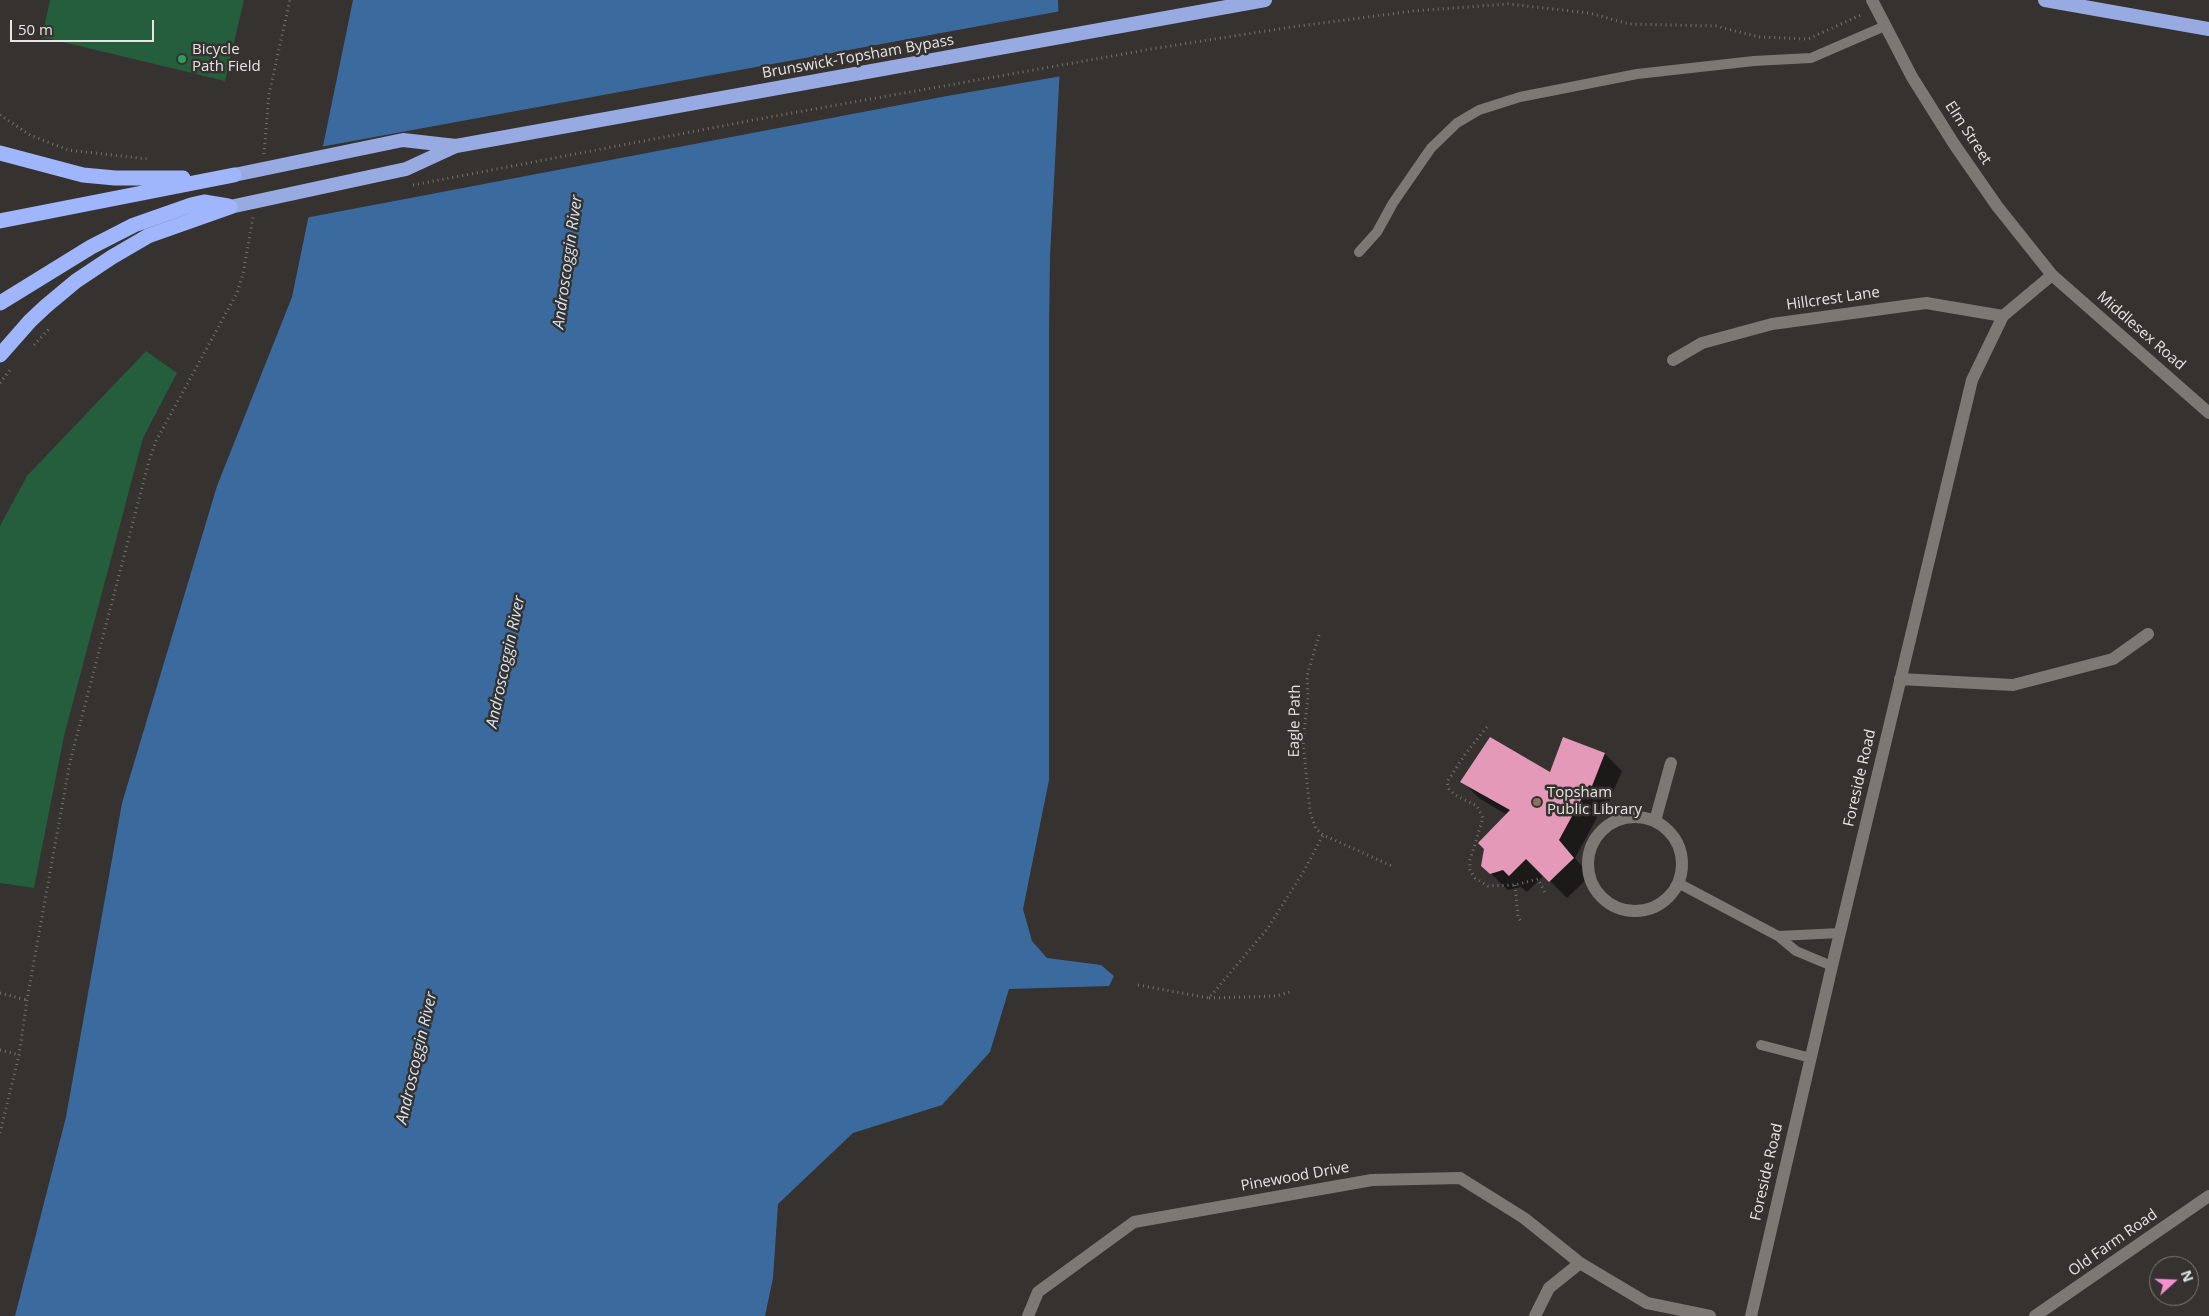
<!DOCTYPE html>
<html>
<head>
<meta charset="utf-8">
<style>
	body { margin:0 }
	#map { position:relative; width:2209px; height:1316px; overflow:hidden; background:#35322f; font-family:"Open Sans",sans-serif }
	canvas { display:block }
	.north { position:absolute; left:2149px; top:1256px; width:50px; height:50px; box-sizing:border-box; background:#35322f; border:1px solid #7c7a77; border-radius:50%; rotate:70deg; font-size:14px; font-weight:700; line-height:20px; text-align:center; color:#e6e5e3 }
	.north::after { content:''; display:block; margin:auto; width:18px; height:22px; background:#f690cf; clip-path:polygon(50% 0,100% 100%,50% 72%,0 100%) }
	.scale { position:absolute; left:10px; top:20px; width:144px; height:22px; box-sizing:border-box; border:2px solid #e6e5e3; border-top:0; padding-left:6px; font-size:15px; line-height:18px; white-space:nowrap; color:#e6e5e3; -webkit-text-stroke:4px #35322f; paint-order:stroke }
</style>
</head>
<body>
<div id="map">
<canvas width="2209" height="1316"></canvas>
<div class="north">N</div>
<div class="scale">50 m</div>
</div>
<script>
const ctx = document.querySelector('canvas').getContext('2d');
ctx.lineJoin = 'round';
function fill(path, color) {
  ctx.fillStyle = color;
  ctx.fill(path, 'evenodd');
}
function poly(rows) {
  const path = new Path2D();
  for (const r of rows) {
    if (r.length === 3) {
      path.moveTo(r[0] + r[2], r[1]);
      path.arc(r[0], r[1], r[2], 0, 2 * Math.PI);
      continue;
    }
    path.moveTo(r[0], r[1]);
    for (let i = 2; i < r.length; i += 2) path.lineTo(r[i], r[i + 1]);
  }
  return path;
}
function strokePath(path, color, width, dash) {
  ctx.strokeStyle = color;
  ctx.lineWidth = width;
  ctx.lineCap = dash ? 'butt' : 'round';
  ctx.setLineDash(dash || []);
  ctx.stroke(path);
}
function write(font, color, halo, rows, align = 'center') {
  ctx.font = font + ' "Open Sans",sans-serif';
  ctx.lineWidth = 5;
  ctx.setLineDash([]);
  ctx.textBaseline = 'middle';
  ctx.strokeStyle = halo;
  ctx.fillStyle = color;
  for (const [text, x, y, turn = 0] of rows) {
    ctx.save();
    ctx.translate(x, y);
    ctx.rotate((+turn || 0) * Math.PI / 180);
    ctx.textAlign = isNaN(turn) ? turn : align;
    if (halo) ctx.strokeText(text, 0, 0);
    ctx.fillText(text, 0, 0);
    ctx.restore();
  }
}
fill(poly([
	[50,0,244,0,225,81,42,37],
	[146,351,177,373,143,438,64,736,34,888,0,883,0,526,27,476]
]), '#255e3c');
fill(poly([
	[353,0,1058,0,1060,66,1050,257,1049,329,1049,780,1023,909,1032,941,1047,958,1101,965,1114,976,1109,986,1009,989,990,1052,942,1105,853,1133,778,1204,773,1278,765,1316,15,1316,66,1117,122,803,217,486,292,297]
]), '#3b6b9e');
fill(poly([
	[1061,11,1062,76,947,96,305,218,320,147]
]), '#35322f');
fill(poly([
	[1563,738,1605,754,1622,771,1609,802,1606,801,1575,858,1590,876,1567,898,1544,875,1527,892,1521,887,1508,890,1483,866,1507,815,1479,798,1462,781,1550,774]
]), '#0007');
fill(poly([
	[1490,737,1550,772,1563,737,1605,753,1592,786,1589,785,1559,840,1574,858,1549,882,1526,859,1509,876,1503,870,1490,874,1481,866,1484,849,1478,843,1510,810,1460,782]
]), '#e399b7');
strokePath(poly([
	[0,115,30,135,68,150,148,159],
	[264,154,269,94,290,0],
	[413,185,764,118,1157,48,1292,27,1413,11,1508,4,1589,13,1629,24,1716,26,1759,37,1808,39,1863,14],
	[34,345,50,328],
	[0,383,10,370],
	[1319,635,1307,676,1308,697,1303,741,1310,812,1316,829,1323,835,1392,866],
	[1487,727,1466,753,1447,782,1449,789,1455,795,1477,806,1483,818,1470,860,1470,870,1475,878,1488,886,1515,885,1538,879,1546,895],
	[1515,885,1518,917,1522,923],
	[1138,985,1209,998,1268,928,1305,869,1323,835],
	[0,993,27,1000],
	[1209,998,1276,996,1290,992],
	[0,1050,19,1055],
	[0,1133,19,1055,27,1000,70,762,149,461,156,441,237,293,243,274,253,217]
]), '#74726f', 3, [1, 4]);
strokePath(poly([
	[1359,252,1377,232,1393,203,1431,148,1457,123,1479,110,1520,97,1637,74,1754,61,1811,58,1885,26],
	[1678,883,1778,936,1796,951,1832,966],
	[1778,936,1840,933],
	[1761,1045,1811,1058]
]), '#7c7975', 10);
strokePath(poly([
	[1673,360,1702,343,1772,324,1926,303,2003,316],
	[1900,679,2013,685,2113,659,2148,634],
	[1635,864,47],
	[1655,821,1671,763],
	[1028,1316,1038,1292,1134,1222,1372,1180,1460,1178,1524,1218,1580,1263,1647,1303,1710,1316],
	[1535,1316,1549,1288,1580,1263],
	[1751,1316,1832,966,1972,380,2003,316,2052,275],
	[2035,1316,2209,1196]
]), '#7c7975', 12);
strokePath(poly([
	[1872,0,1912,77,1954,144,1997,206,2052,275,2209,413]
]), '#7c7975', 12);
strokePath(poly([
	[2045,0,2209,29],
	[234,175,403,140,456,146],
	[230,207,406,169,456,146,1265,0]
]), '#98aae2', 14);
strokePath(poly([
	[0,153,83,175,115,178,183,178],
	[0,221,234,175],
	[0,303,91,247,134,225,191,205,204,202,228,206],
	[0,355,30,321,46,306,76,281,112,257,148,236,230,207]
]), '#9fb6fd', 15);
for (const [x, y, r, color] of [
	[182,59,5,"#2e9e5b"],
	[1537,802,5,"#8d6e63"]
]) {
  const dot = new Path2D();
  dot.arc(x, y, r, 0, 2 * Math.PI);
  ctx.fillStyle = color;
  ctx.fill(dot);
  strokePath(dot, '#35322f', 2);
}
write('15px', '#e6e5e3', '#35322f', [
	["Bicycle",192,50],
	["Path Field",192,67],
	["Topsham",1547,793],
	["Public Library",1547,810]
], 'left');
write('15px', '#e6e5e3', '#35322f', [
	["Brunswick-Topsham Bypass",858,57,-10],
	["Elm Street",1968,133,57],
	["Hillcrest Lane",1833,299,-8],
	["Middlesex Road",2141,331,41],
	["Eagle Path",1295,721,-89],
	["Foreside Road",1860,778,-77],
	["Foreside Road",1767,1172,-77],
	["Pinewood Drive",1295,1177,-10],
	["Old Farm Road",2113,1243,-35]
]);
write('italic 16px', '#d8e6f5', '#35322f', [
	["Androscoggin River",568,262,-82],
	["Androscoggin River",506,662,-78],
	["Androscoggin River",417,1058,-77]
]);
</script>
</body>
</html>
